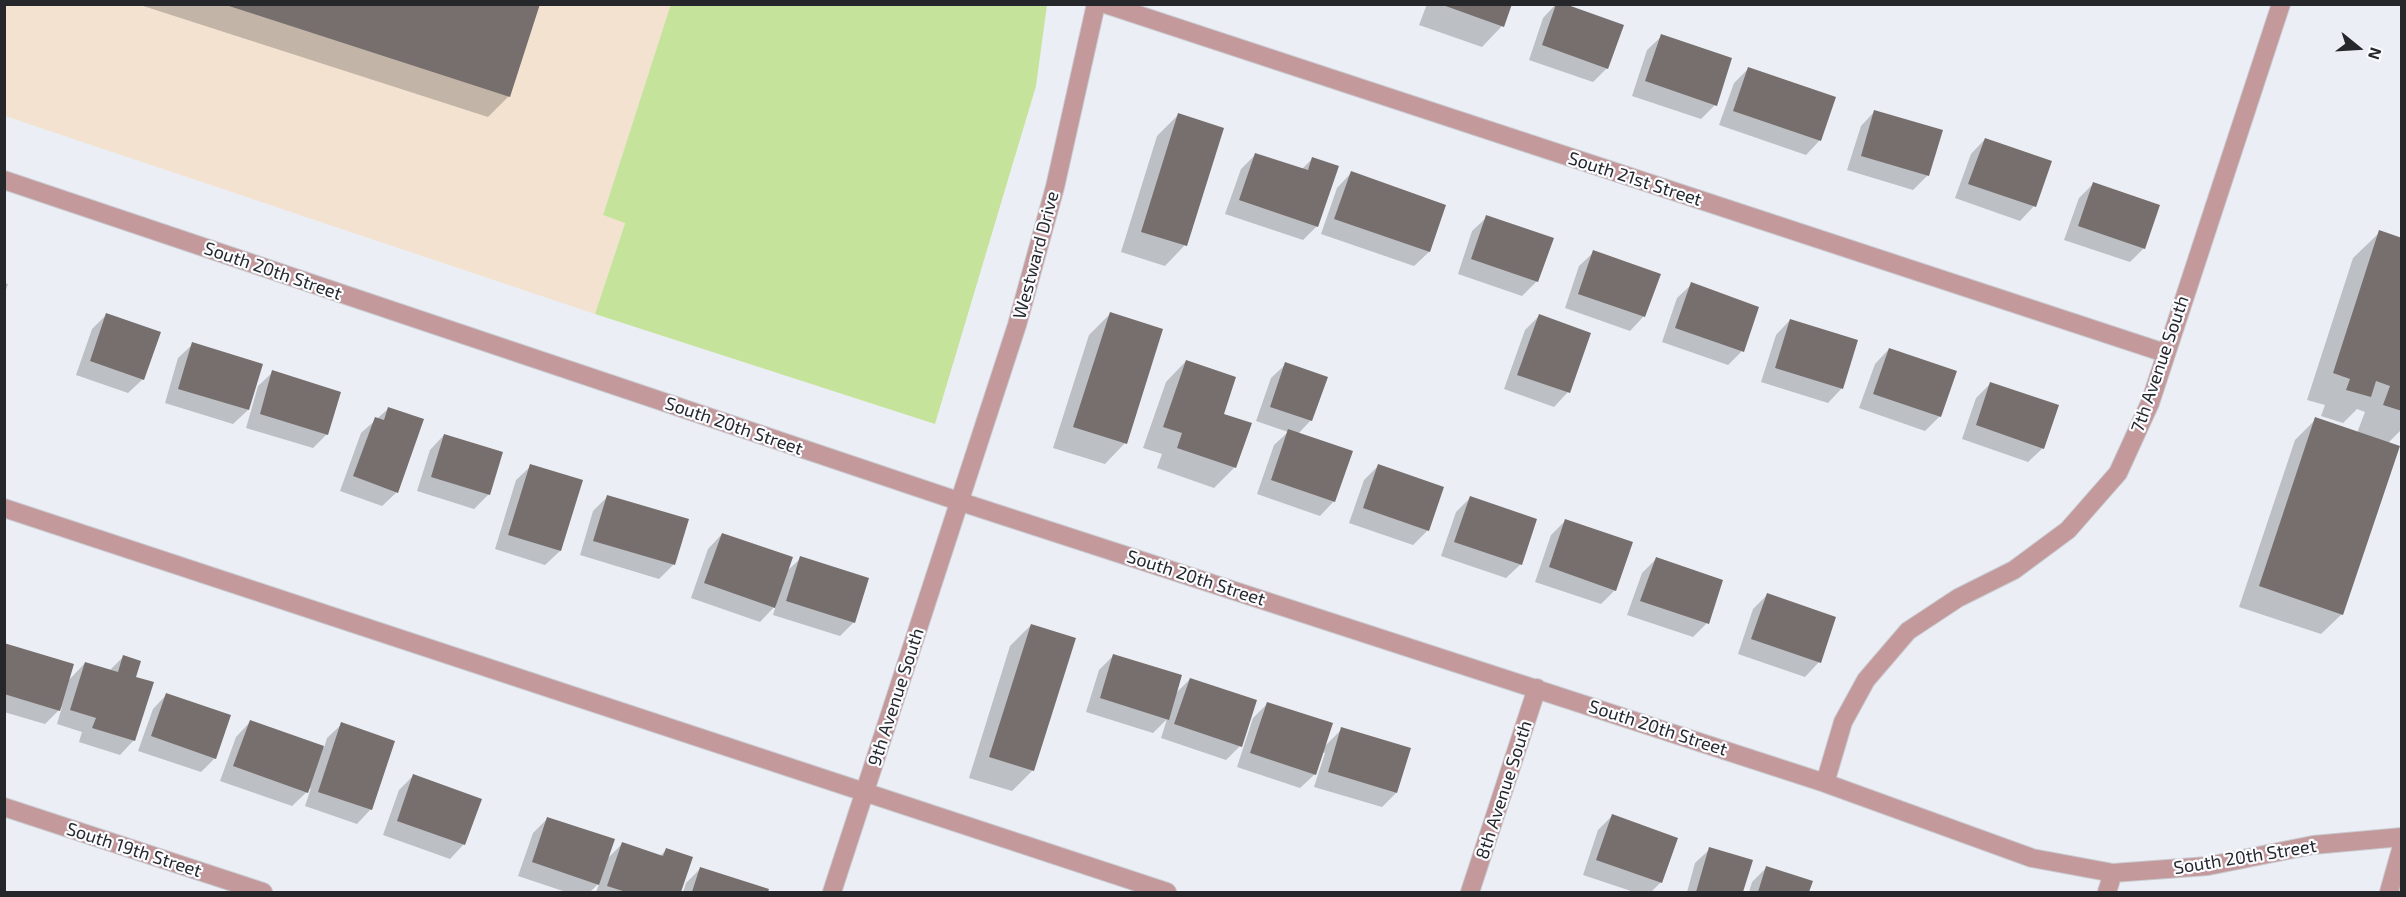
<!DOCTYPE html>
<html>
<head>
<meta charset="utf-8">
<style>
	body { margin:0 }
	#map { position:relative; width:2406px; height:897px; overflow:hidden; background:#ebeff5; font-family:"Exo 2",sans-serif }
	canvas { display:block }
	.frame { position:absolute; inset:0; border:6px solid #26272a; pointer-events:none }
	.north { position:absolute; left:2328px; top:18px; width:60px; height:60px; -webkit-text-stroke:4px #fbfcff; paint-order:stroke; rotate:108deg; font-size:16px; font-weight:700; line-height:24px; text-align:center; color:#26272a }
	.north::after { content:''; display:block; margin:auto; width:21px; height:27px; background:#26272a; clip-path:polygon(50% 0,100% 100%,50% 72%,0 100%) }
</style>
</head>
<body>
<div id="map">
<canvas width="2406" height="897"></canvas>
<div class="frame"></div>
<div class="north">N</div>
</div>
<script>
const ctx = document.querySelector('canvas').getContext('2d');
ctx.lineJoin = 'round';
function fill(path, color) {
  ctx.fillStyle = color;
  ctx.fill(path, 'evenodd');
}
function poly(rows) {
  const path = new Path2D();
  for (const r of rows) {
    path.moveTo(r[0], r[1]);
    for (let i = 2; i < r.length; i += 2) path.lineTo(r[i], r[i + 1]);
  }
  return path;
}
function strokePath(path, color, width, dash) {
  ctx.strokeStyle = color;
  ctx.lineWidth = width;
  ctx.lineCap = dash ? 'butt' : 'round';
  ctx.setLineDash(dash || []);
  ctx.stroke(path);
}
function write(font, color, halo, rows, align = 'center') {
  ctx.font = font + ' "Exo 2",sans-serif';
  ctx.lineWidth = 4.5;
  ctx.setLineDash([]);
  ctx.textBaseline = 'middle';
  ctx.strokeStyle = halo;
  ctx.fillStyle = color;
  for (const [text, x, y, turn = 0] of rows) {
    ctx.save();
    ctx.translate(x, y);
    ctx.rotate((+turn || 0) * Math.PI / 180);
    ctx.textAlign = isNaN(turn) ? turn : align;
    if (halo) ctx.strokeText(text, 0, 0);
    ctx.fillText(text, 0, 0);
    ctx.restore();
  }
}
fill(poly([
	[5,5,671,5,603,215,625,222,595,314,5,116]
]), '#f3e2d0');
fill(poly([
	[671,4,1047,5,1036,86,935,424,595,314,625,223,603,215]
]), '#c6e39b');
fill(poly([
	[137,4,538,4,509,96,488,117],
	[1427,4,1510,4,1502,26,1482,47,1419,25],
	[1556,4,1607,68,1593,82,1529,60,1543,18],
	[1662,36,1715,105,1701,119,1632,96,1647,50],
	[1748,69,1820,140,1806,155,1719,125,1734,83],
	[1875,111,1928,175,1913,190,1847,170,1861,126],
	[1178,115,1185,245,1165,266,1121,252,1157,136],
	[1985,139,2034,206,2020,221,1955,198,1971,154],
	[1256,154,1301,170,1313,158,1317,226,1303,240,1225,214,1241,169],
	[1351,173,1444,206,1429,252,1414,266,1321,234,1337,188],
	[2093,184,2144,248,2130,262,2064,240,2079,198],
	[1487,217,1537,281,1522,296,1458,274,1472,231],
	[2380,232,2402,239,2402,429,2388,443,2342,614,2321,634,2239,607,2295,440,2316,419,2357,433,2365,412,2357,409,2343,423,2321,416,2325,405,2307,400,2353,258],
	[1594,252,1644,316,1630,331,1565,308,1579,266],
	[4,283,8,284,4,295],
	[1692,284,1742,351,1728,365,1662,342,1677,298],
	[1110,314,1125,443,1105,464,1053,448,1089,335],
	[106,315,143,379,128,393,76,375,92,329],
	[1539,316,1568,392,1554,407,1504,389,1525,330],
	[1790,320,1842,388,1828,403,1761,382,1776,335],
	[193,344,248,410,233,424,165,403,178,358],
	[1889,349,1940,416,1925,431,1859,408,1875,364],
	[1186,361,1222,414,1235,467,1214,488,1157,468,1162,454,1143,448,1166,382],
	[1286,364,1311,420,1298,434,1334,501,1320,516,1257,494,1274,445,1288,432,1256,421,1271,378],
	[273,372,327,434,313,448,246,428,258,386],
	[1990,384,2043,448,2028,462,1962,439,1976,398],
	[389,408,397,492,382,506,340,491,361,433],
	[444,435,489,494,474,509,417,491,430,450],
	[531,466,560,551,545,565,495,549,516,480],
	[1378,466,1428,530,1413,545,1349,523,1364,480],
	[607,497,674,564,659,579,580,555,593,511],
	[1470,498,1521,564,1506,578,1441,556,1456,512],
	[1566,520,1615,590,1601,604,1535,582,1551,535],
	[722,534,786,572,801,558,854,622,840,636,773,615,776,605,760,622,691,598,708,549],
	[1656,559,1707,623,1693,637,1627,615,1642,573],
	[1767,595,1819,662,1805,677,1738,654,1753,609],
	[1031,625,1033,770,1012,791,969,778,1010,646],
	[4,644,68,681,85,663,109,671,123,657,135,678,134,740,120,755,79,742,82,732,57,724,62,707,45,724,4,712],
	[1114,655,1175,694,1190,679,1240,746,1226,760,1161,738,1167,719,1153,733,1086,712,1099,670],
	[167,694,215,758,201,772,138,751,153,709],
	[1268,703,1324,747,1342,729,1396,793,1382,807,1314,787,1325,753,1322,752,1315,774,1300,788,1237,767,1253,718],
	[250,722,324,748,327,738,342,724,371,809,357,824,305,806,311,788,292,806,220,781,236,737],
	[413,776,464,844,450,859,383,835,399,790],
	[1612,816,1661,882,1651,892,1634,892,1583,875,1598,830],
	[548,818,606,860,622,844,659,857,666,850,691,858,680,892,596,892,600,882,590,892,566,892,518,876,533,833],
	[1710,849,1751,861,1742,892,1687,892,1695,863],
	[1766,868,1811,882,1807,892,1749,892,1752,882],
	[700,869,768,890,767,892,683,892,686,883]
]), '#0003');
fill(poly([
	[223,4,540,4,510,97],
	[1440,4,1512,4,1504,27],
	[1556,4,1565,4,1624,25,1608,69,1542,45],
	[1661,34,1732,58,1717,106,1645,81],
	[1748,67,1836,97,1821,141,1733,111],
	[1874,110,1943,130,1929,176,1861,156],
	[1178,113,1224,128,1187,246,1141,232],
	[1985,138,2052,161,2036,207,1968,184],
	[1255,153,1308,170,1312,157,1339,166,1318,227,1239,200],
	[1351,171,1446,205,1430,252,1334,219],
	[2093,182,2160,205,2145,249,2078,226],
	[1486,215,1554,238,1538,282,1471,259],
	[2379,230,2402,238,2402,411,2383,405,2390,386,2376,381,2371,397,2346,390,2350,379,2333,373],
	[1593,250,1661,274,1645,317,1578,294],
	[1691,282,1759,307,1744,352,1675,328],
	[1110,312,1163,329,1127,444,1073,427],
	[106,313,161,332,144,380,90,361],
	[1539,314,1591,333,1570,393,1517,375],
	[1790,319,1858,340,1843,389,1775,368],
	[192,342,263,364,249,410,178,389],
	[1889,348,1957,371,1941,417,1873,394],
	[1186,360,1236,377,1224,414,1252,423,1236,468,1177,448,1182,433,1163,427],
	[1285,362,1328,377,1312,421,1270,407],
	[272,370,341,392,328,435,260,414],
	[1990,382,2059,405,2044,449,1976,425],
	[388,407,424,419,398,493,353,476,375,417,384,420],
	[2315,417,2400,446,2343,615,2259,586],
	[1288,429,1353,451,1335,502,1271,480],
	[444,434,503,452,490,495,431,477],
	[530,464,583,480,561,551,508,535],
	[1378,464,1444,487,1429,531,1363,508],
	[607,495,689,519,675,565,593,541],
	[1470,496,1537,519,1522,565,1454,542],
	[1565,519,1633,542,1616,591,1549,567],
	[722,533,793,557,775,608,704,583],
	[800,556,869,578,855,623,786,601],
	[1656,557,1723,580,1709,624,1640,601],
	[1767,593,1836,617,1821,663,1751,639],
	[1031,624,1076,638,1034,771,989,757],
	[4,643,74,664,60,711,4,694],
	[1113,654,1182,675,1169,720,1100,698],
	[123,655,141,661,136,677,154,682,135,741,92,728,96,718,70,710,85,662,118,672],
	[1190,678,1257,700,1242,747,1174,724],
	[166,693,231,715,216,759,151,736],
	[1267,702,1333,723,1316,775,1250,753],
	[250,720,324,746,308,793,233,766],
	[341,722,395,741,372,810,318,792],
	[1341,727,1411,748,1397,793,1328,772],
	[413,774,482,799,465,845,397,821],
	[1612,814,1678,838,1662,883,1596,860],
	[547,817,615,839,599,885,532,862],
	[622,842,663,856,666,848,693,857,681,892,626,892,607,886],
	[1709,847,1753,860,1743,892,1696,892],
	[1766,866,1813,881,1809,892,1758,892],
	[700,867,769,889,768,892,692,892]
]), '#766f6e');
const minor = poly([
	[1105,4,2165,353],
	[4,180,961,502,1825,783,2032,858,2113,873,2208,866,2313,845,2402,837],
	[4,508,1167,892],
	[1825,783,1843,722,1866,680,1908,631,1958,598,2014,570,2068,530,2118,473,2150,403,2281,4],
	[4,807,263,892],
	[832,892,1017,325,1055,187,1096,4],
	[1470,892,1537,688],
	[2107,892,2113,873],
	[2389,892,2402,846]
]);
strokePath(minor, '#c8cbd0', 20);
strokePath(minor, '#c3999c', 18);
write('18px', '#26272a', '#fbfcff', [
	["South 21st Street",1635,179,18],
	["Westward Drive",1036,255,-75],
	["South 20th Street",273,271,19],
	["7th Avenue South",2160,364,-71],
	["South 20th Street",734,426,19],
	["South 20th Street",1196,578,18],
	["9th Avenue South",896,697,-72],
	["South 20th Street",1658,728,18],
	["8th Avenue South",1504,790,-72],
	["South 19th Street",134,850,18],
	["South 20th Street",2245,857,-9]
]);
</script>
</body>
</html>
